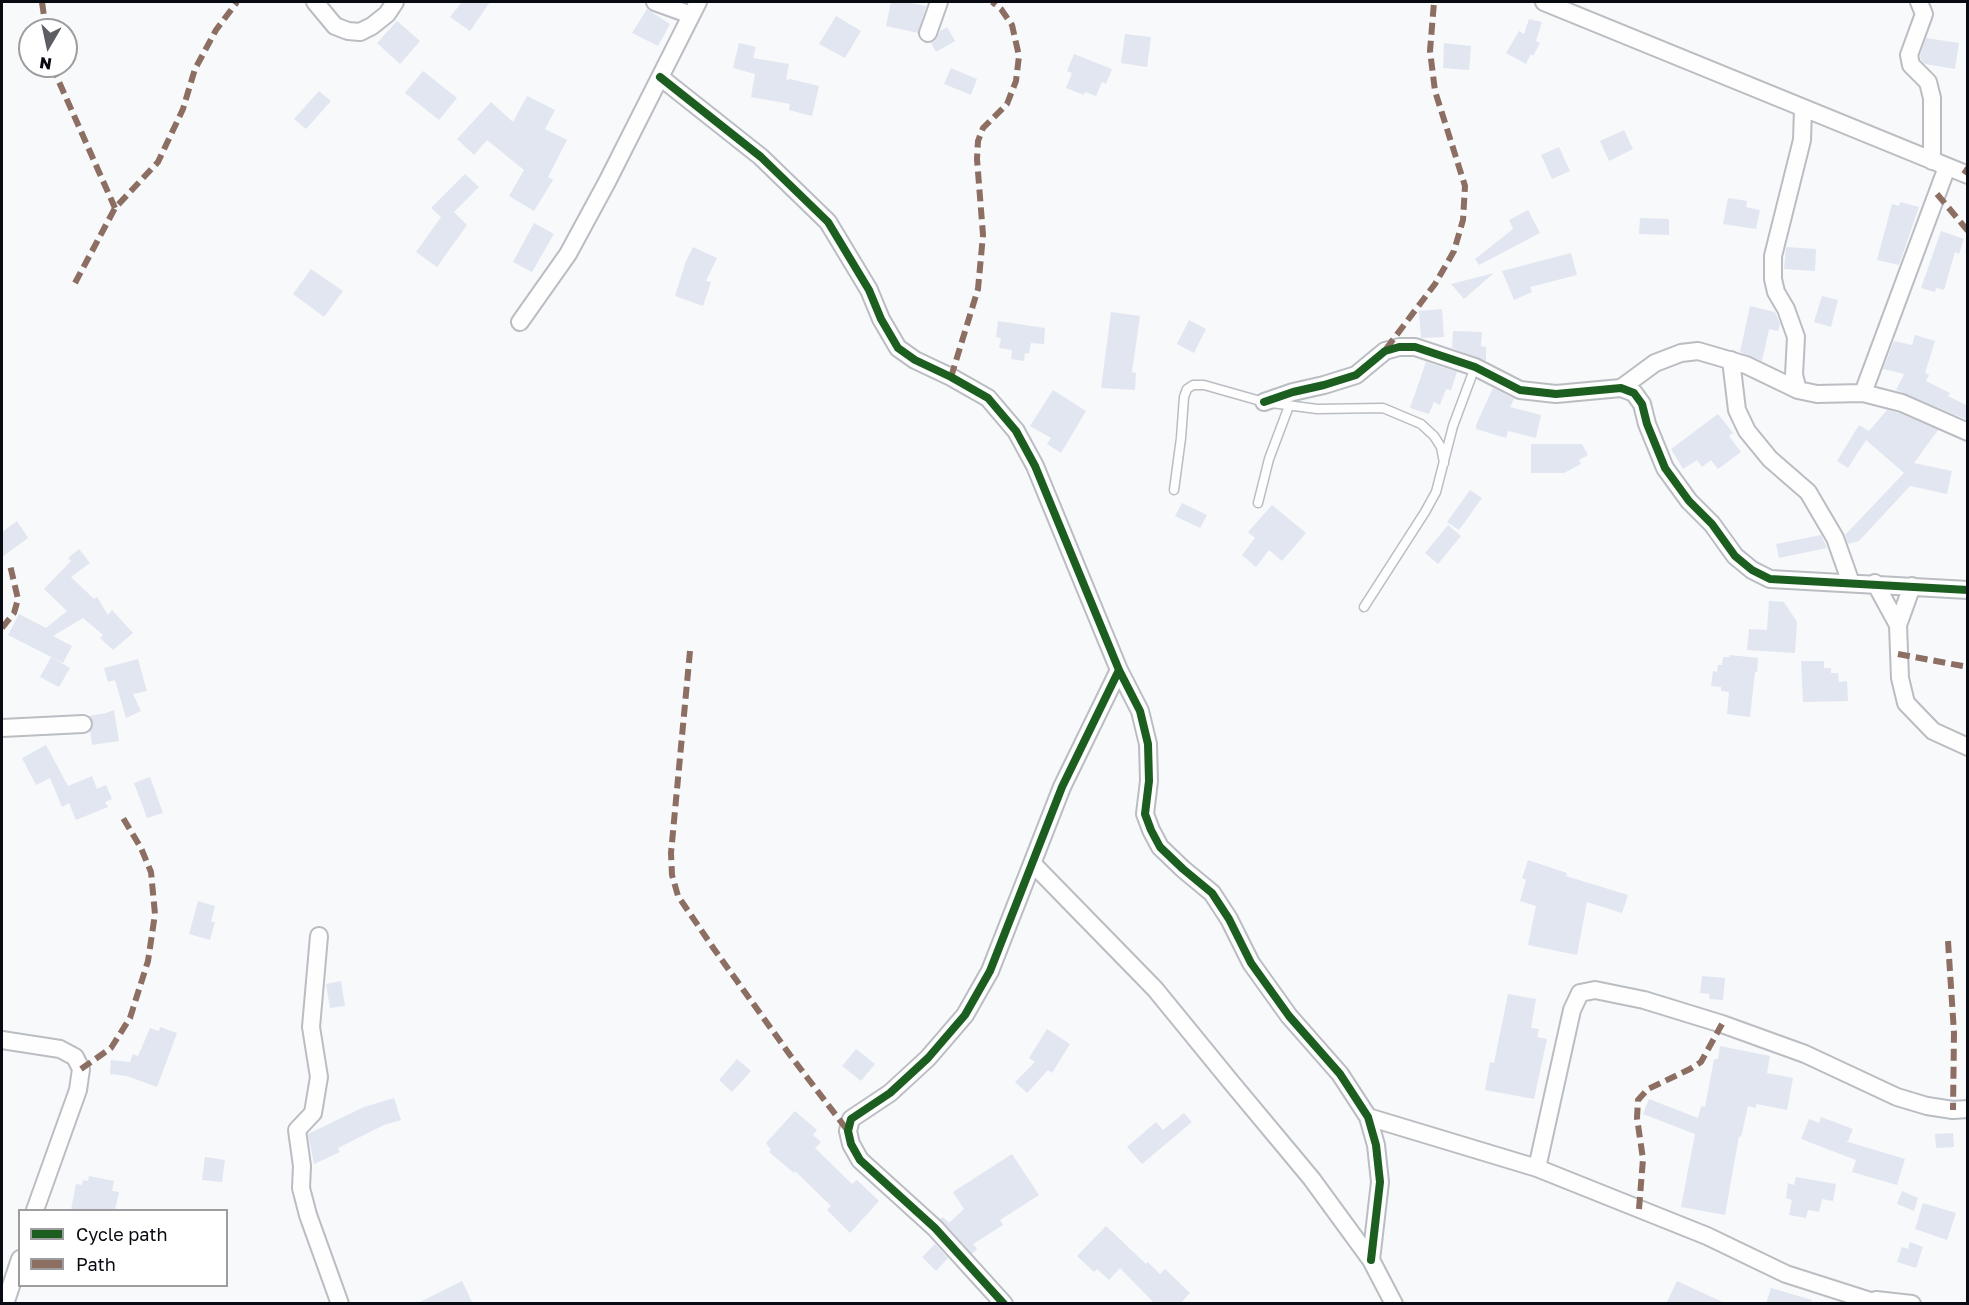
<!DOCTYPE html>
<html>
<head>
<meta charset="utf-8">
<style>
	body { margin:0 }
	#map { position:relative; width:1969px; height:1305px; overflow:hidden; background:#f7f9fb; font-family:"Golos Text",sans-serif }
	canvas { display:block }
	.frame { position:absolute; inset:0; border:3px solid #090b12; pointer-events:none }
	.legend { position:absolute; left:18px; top:1209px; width:210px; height:78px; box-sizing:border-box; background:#fff; border:2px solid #9d9da0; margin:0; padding:8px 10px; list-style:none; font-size:18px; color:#090b12 }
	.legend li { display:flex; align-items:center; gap:12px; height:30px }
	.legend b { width:30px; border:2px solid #9d9da0 }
	.north { position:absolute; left:18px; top:18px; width:60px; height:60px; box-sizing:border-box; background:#fff; border:2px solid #9d9da0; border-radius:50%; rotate:189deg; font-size:16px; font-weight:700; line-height:24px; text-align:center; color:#090b12 }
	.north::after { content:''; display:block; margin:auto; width:21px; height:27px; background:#5c5e64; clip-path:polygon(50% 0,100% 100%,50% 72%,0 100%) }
</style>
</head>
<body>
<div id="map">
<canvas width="1969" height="1305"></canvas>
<div class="frame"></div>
<ul class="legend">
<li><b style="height:8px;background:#1b5e20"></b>Cycle path</li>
<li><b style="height:8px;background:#8d6e63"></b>Path</li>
</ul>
<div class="north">N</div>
</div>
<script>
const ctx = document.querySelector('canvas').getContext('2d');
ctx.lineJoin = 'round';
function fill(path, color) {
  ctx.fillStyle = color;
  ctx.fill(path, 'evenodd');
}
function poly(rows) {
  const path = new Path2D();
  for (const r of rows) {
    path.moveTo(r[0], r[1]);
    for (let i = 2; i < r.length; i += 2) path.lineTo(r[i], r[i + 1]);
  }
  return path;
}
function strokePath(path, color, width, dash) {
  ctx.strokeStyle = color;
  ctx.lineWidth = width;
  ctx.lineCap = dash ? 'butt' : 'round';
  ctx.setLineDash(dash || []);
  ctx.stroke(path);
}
fill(poly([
	[462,2,490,2,470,31,450,17],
	[891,2,905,2,926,6,918,33,886,26],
	[647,9,670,24,658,46,632,33],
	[836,16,861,31,845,58,819,44],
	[1529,19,1542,22,1536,41,1540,43,1533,56,1531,54,1526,64,1506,53,1519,31,1524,34],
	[397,21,420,41,400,64,377,43],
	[947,27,955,41,936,52,931,43,935,41,940,31],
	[1125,34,1151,37,1147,67,1121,63],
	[1926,38,1959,43,1955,69,1925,64,1921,60,1920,56],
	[739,43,756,47,753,58,789,64,786,80,790,79,819,86,812,116,789,110,790,104,751,97,755,74,733,68],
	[1444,43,1471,46,1469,70,1443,68],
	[1074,54,1112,69,1106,84,1102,82,1096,96,1085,92,1084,95,1066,88,1072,73,1067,71],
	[951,68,977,79,971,95,944,84],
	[423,71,457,98,439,120,405,93],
	[319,91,331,101,306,129,294,119],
	[527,96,555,110,545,129,567,140,548,177,553,180,534,211,509,196,524,170,487,140,474,155,457,139,491,102,513,122],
	[1624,130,1633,149,1609,161,1600,141],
	[1559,147,1570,171,1552,179,1541,155],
	[465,174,479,187,454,212,467,225,437,267,416,252,441,217,431,208],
	[1728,198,1747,201,1746,207,1760,210,1756,229,1723,224],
	[1900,202,1919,207,1899,265,1877,260,1892,204,1899,206],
	[1528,210,1540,233,1479,265,1475,259,1513,229,1509,220],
	[1640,218,1669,219,1669,235,1639,234],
	[534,223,554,234,532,272,513,262],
	[1941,231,1964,239,1959,254,1955,252,1944,290,1936,288,1935,292,1921,288],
	[693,247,717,258,706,281,711,282,703,306,675,296,686,261],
	[1786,247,1816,249,1815,271,1784,269],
	[1571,253,1577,275,1530,287,1532,292,1514,300,1502,271],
	[311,269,343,291,324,317,293,294],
	[1494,273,1464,299,1451,284],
	[1822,296,1838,300,1831,327,1814,322],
	[1750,306,1775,312,1780,324,1778,331,1769,329,1762,361,1740,352],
	[1442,309,1444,337,1421,338,1419,311],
	[1111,312,1140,316,1132,372,1136,373,1135,390,1101,388],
	[1189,320,1206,329,1194,353,1177,344],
	[998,321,1045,328,1044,344,1031,343,1029,354,1025,353,1024,361,1011,359,1012,350,999,348,1001,338,996,337],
	[1453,331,1482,332,1481,346,1486,347,1486,361,1452,348],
	[1915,335,1935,341,1925,373,1929,375,1926,381,1950,393,1948,396,1968,406,1968,420,1896,390,1904,374,1883,369,1894,341,1912,345],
	[1426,362,1457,372,1451,390,1446,389,1440,405,1434,402,1429,414,1410,408],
	[1493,388,1514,399,1510,407,1541,415,1536,438,1508,431,1506,438,1476,429,1476,425],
	[1053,390,1086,411,1061,453,1047,444,1051,438,1030,426],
	[1887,410,1899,413,1938,430,1914,463,1952,471,1947,494,1910,486,1859,541,1848,544,1845,535,1904,473,1866,440,1848,468,1837,461,1859,425,1869,431],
	[1718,414,1733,433,1729,436,1741,452,1718,469,1711,460,1702,467,1697,460,1683,469,1671,449],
	[1531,444,1582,444,1588,455,1579,460,1581,464,1564,473,1531,473],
	[1470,490,1482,498,1459,530,1447,522],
	[1182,503,1207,515,1200,528,1175,516],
	[1272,505,1306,533,1282,561,1269,550,1256,567,1242,555,1255,538,1248,532],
	[17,521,28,538,2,557,2,532],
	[1448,525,1461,536,1438,564,1425,553],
	[1821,535,1827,548,1779,558,1776,544],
	[79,549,90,563,71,577,94,599,97,597,108,615,112,610,133,633,113,650,100,638,103,635,83,618,53,636,72,646,63,663,8,635,19,614,46,628,67,611,44,589,71,561,68,558],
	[1769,601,1784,602,1797,622,1795,653,1747,650,1749,629,1767,630],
	[1730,655,1758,658,1757,672,1755,672,1750,717,1727,714,1729,692,1721,691,1721,687,1711,686,1713,671,1717,672,1718,665,1722,665,1723,657,1729,657],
	[51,657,70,668,59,687,40,677],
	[138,659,147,691,133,694,141,711,126,718,115,680,108,682,104,668],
	[1801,661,1824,661,1824,668,1831,668,1831,673,1838,673,1839,682,1847,681,1848,701,1803,702],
	[114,710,119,741,92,745,90,731,93,723,89,716,106,713],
	[46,745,68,786,92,776,97,789,106,785,112,799,105,802,108,807,76,820,69,803,62,807,50,778,36,785,22,758],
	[150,777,163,813,147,818,134,783],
	[1528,860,1567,873,1566,876,1628,895,1622,913,1587,902,1577,955,1528,945,1536,906,1520,901,1526,880,1522,878],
	[198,901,215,906,211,922,215,922,210,940,189,934],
	[1702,976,1725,978,1723,1000,1709,999,1710,994,1700,993],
	[341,981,345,1006,330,1008,326,984],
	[1508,994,1536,999,1531,1028,1539,1029,1537,1037,1547,1039,1534,1099,1485,1090,1490,1062,1494,1063],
	[160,1027,177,1033,157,1087,127,1076,110,1074,111,1060,130,1062,133,1054,138,1056,150,1028,159,1031],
	[1047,1029,1070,1044,1052,1073,1048,1070,1027,1093,1015,1082,1035,1062,1029,1058],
	[1720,1046,1770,1056,1767,1073,1793,1078,1787,1110,1756,1104,1756,1108,1748,1106,1741,1137,1739,1136,1725,1215,1681,1207,1695,1134,1643,1114,1649,1099,1698,1118,1701,1106,1705,1107,1714,1059,1718,1059],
	[856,1049,875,1064,861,1081,842,1066],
	[737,1059,751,1071,732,1092,719,1080],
	[394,1098,401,1120,384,1125,338,1148,340,1152,314,1164,308,1134,364,1107],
	[795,1111,817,1130,813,1135,821,1142,815,1148,852,1184,857,1180,879,1201,850,1233,827,1210,831,1206,795,1171,794,1173,769,1152,771,1150,766,1143],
	[1184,1113,1192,1122,1142,1164,1127,1147,1156,1122,1163,1130],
	[1821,1117,1853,1129,1848,1141,1845,1141,1905,1159,1897,1185,1852,1172,1856,1160,1801,1139,1809,1119,1819,1123],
	[1953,1133,1954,1147,1936,1148,1935,1134],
	[1012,1154,1039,1195,1000,1220,1003,1225,973,1244,977,1249,972,1254,940,1219,943,1217,949,1223,964,1209,953,1192],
	[205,1157,225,1160,222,1182,202,1180],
	[89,1176,114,1181,112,1191,119,1192,115,1210,71,1210,76,1184,82,1185,83,1180,88,1181],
	[1796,1177,1836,1184,1833,1201,1822,1199,1819,1212,1808,1210,1806,1218,1789,1215,1792,1200,1786,1198,1788,1183,1794,1185],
	[1902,1191,1918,1198,1914,1211,1897,1204],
	[1923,1203,1956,1213,1947,1240,1915,1229],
	[1106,1226,1146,1264,1148,1262,1160,1274,1165,1269,1190,1293,1180,1304,1155,1304,1120,1268,1109,1280,1097,1269,1094,1272,1077,1256],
	[1910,1242,1923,1247,1916,1268,1897,1262,1902,1247,1908,1249],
	[935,1244,948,1258,936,1271,922,1257],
	[462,1281,473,1304,416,1304],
	[1677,1281,1727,1304,1666,1304],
	[1771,1288,1812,1300,1811,1304,1766,1304]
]), '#e2e6f1');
const lane = poly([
	[1174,490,1181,438,1184,397,1187,389,1193,385,1204,385,1264,402,1317,409,1383,408,1421,424,1434,436,1441,447,1444,463],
	[1258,503,1269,459,1289,406],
	[1364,607,1425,512,1436,492,1453,426,1475,367]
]);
const street = poly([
	[315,2,335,26,348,31,360,32,372,26,387,14,395,2],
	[655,2,691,15],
	[1544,2,1968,175],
	[1919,2,1924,14,1909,55,1911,65,1928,82,1932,98,1932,161],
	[928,33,939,2],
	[660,77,761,157,828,222,869,290,881,319,898,348,915,360,951,377,988,398,1016,431,1035,466,1119,670,1140,711,1148,744,1149,781,1145,814,1151,830,1160,847,1183,869,1212,893,1229,919,1251,963,1289,1016,1340,1074,1368,1117,1376,1145,1380,1182,1371,1260],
	[520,322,568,254,607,182,698,2],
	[1731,360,1737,410,1747,431,1770,459,1808,492,1835,538,1851,583],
	[1621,388,1655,363,1681,353,1698,351,1746,365,1798,390,1817,394,1863,393,1902,403,1968,432],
	[1798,390,1794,375,1796,337,1786,309,1776,292,1773,279,1773,256,1802,140,1803,109],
	[1863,393,1947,167],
	[1264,402,1293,392,1324,385,1356,375,1385,351,1399,347,1415,347,1475,367,1520,390,1556,394,1621,388,1634,393,1642,404,1647,424,1665,468,1689,501,1712,524,1735,556,1752,570,1770,579,1968,590],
	[1875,583,1898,625],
	[1912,586,1898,625,1900,678,1906,703,1933,731,1968,747],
	[2,728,83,724],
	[1033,864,1155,989,1231,1082,1311,1178,1371,1260,1394,1304],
	[319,936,311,1027,319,1077,313,1113,297,1130,302,1166,301,1188,308,1215,340,1304],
	[2,1040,60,1049,75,1057,81,1069,78,1090,35,1210],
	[1368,1117,1537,1168,1707,1236,1786,1274,1880,1304],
	[1537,1168,1572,1010,1580,993,1595,990,1644,1000,1722,1024,1805,1054,1897,1097,1927,1106,1953,1110,1968,1109],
	[1876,1300,1912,1304],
	[5,1304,20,1259],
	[1004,1304,935,1228,860,1160,851,1144,848,1131,851,1119,890,1093,928,1058,965,1015,990,971,1062,787,1119,670]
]);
strokePath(lane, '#babdc2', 11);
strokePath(street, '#babdc2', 20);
strokePath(lane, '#fefefe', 8);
strokePath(street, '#fefefe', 16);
strokePath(poly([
	[42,2,46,30],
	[52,66,115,208],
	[1964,174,1968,168],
	[1937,194,1968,231],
	[75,283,115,208,158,162,183,109,195,69,216,30,237,2],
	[1386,349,1435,284,1454,251,1463,220,1465,186,1435,91,1430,51,1434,2],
	[951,377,978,289,983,235,977,159,978,141,983,128,1007,104,1016,81,1019,56,1012,25,1001,9,992,2],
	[2,628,14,613,18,599,10,565],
	[690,651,671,853,672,875,678,896,714,949,790,1055,848,1131],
	[1898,654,1968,667],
	[1948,941,1954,1033,1953,1110],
	[81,1069,111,1048,130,1018,148,961,155,914,151,872,141,848,123,818],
	[1639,1209,1643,1159,1637,1118,1638,1100,1648,1089,1690,1069,1701,1062,1722,1024]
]), '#8d6e63', 6, [12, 6]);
strokePath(poly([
	[660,77,761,157,828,222,869,290,881,319,898,348,915,360,951,377,988,398,1016,431,1035,466,1119,670,1140,711,1148,744,1149,781,1145,814,1151,830,1160,847,1183,869,1212,893,1229,919,1251,963,1289,1016,1340,1074,1368,1117,1376,1145,1380,1182,1371,1260],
	[1264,402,1293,392,1324,385,1356,375,1385,351,1399,347,1415,347,1475,367,1520,390,1556,394,1621,388,1634,393,1642,404,1647,424,1665,468,1689,501,1712,524,1735,556,1752,570,1770,579,1968,590],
	[1004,1304,935,1228,860,1160,851,1144,848,1131,851,1119,890,1093,928,1058,965,1015,990,971,1062,787,1119,670]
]), '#1b5e20', 8);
</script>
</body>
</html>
